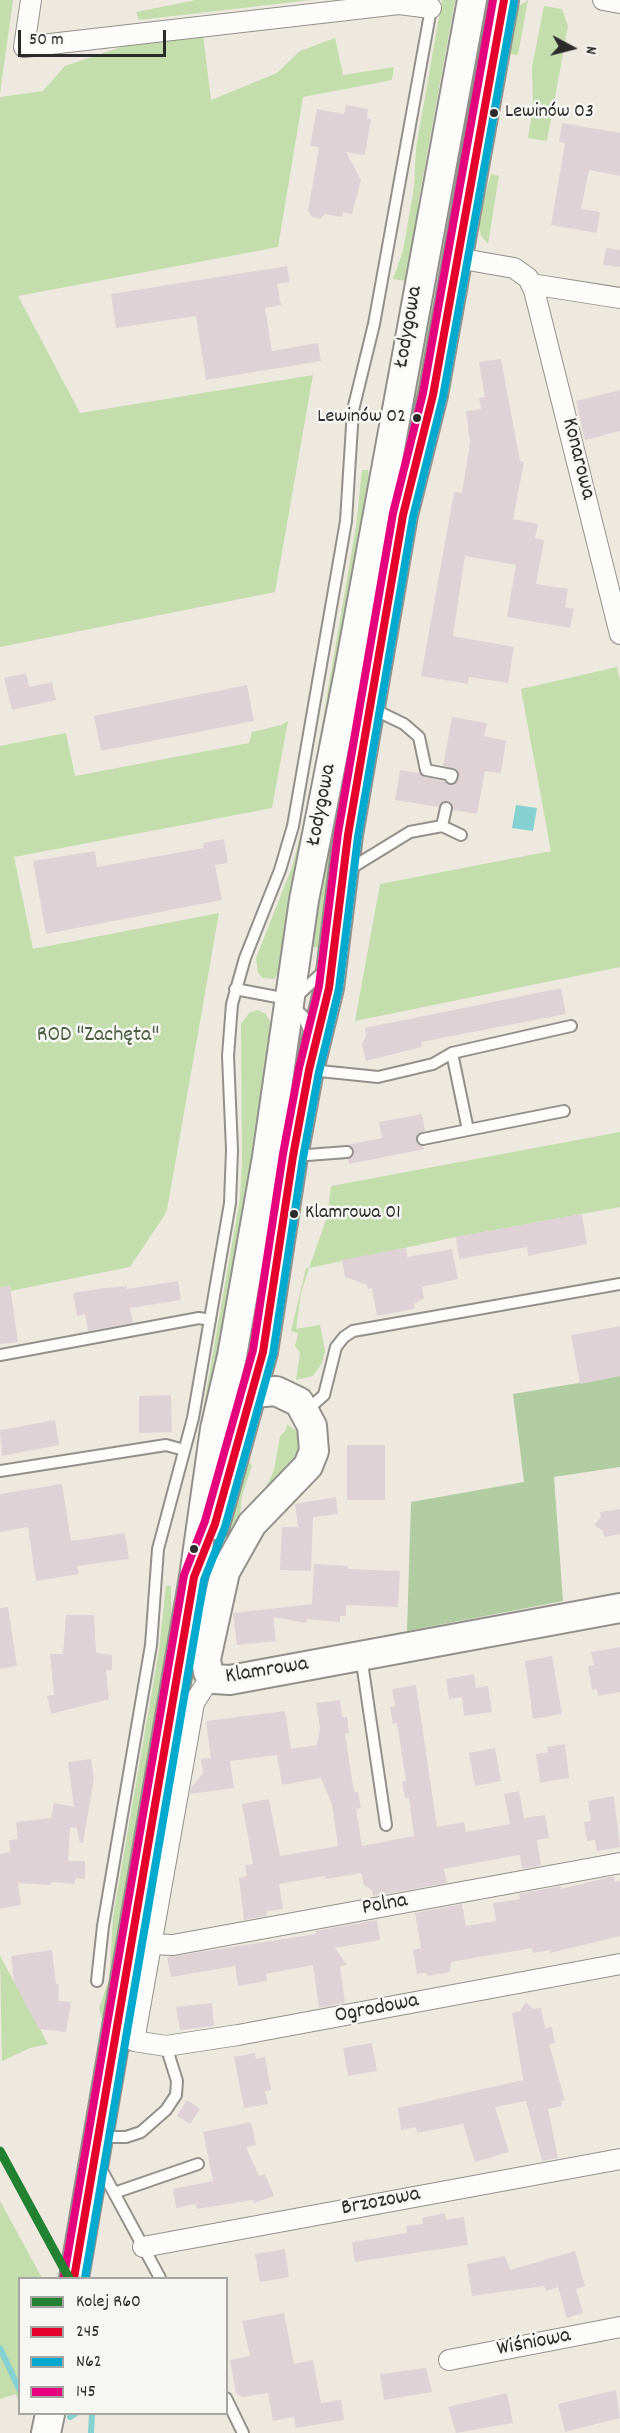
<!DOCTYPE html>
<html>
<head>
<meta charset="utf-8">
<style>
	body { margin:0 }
	#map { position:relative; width:620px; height:2433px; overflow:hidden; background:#eee9df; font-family:Dekko,sans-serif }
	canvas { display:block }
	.legend { position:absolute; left:18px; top:2277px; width:210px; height:138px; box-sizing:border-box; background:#f6f6f2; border:2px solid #a5a5a2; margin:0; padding:8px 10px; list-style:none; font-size:18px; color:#2b2b2b }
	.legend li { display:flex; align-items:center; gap:12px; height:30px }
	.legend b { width:30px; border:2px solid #a5a5a2 }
	.north { position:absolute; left:542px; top:18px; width:60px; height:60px; -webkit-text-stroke:4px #f6f6f2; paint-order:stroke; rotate:97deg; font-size:16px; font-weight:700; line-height:24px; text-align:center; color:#2b2b2b }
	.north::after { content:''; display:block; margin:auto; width:21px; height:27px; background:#2b2b2b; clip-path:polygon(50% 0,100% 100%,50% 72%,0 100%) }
	.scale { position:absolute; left:18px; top:30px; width:148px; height:27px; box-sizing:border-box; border:3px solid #2b2b2b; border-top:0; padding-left:8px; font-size:18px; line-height:21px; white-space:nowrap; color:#2b2b2b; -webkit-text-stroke:4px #f6f6f2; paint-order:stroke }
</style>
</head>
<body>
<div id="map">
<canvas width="620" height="2433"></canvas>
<ul class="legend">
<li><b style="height:8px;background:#238132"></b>Kolej R60</li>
<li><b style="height:8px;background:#e4002b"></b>245</li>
<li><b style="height:8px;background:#00a9ce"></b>N62</li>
<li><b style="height:8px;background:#e5007d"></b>145</li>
</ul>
<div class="north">N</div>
<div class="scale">50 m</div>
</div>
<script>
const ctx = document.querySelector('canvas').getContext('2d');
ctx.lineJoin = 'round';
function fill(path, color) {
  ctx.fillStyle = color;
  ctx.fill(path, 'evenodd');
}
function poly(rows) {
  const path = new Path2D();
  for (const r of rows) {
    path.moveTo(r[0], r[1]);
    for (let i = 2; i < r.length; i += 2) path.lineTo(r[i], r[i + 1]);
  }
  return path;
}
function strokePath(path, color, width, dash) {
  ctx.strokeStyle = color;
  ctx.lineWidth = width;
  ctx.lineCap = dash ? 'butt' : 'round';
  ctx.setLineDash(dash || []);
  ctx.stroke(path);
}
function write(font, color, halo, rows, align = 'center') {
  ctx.font = font + ' Dekko,sans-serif';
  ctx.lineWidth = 5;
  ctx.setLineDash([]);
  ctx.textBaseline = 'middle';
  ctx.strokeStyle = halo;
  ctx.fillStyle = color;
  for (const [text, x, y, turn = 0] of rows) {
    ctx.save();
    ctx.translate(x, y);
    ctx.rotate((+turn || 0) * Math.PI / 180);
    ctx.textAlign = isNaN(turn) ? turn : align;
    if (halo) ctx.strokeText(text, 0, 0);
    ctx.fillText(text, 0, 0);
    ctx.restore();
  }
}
fill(poly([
	[0,0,13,0,0,94],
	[196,0,311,0,139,20,136,12],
	[442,0,455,0,418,204,419,210,406,281,393,279,403,251,414,187,416,148],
	[528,0,518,55,510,54,509,39,517,7],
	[544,6,562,9,568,26,547,141,528,138,533,106,532,67],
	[203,35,211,100,277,73,300,51,335,38,343,75,394,67,392,80,303,97,278,247,18,296,80,413,313,375,275,592,0,647,0,97,43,91,65,66,136,42],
	[491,174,499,176,488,244,481,236,478,221],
	[426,308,438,310,396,504,319,948,309,946],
	[362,470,368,470,370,487,281,970,274,979,263,978,258,973,256,958,292,867,309,801,356,526],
	[617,667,620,680,620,967,355,1021,380,884,551,851,521,689],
	[288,721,272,808,14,857,33,949,219,913,167,1210,164,1216,130,1267,0,1293,0,746,66,733,75,776,249,743,252,732,281,725],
	[258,1010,266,1014,275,1032,208,1422,201,1421,240,1198,242,1163,241,1024,250,1012],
	[620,1132,620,1207,456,1237,309,1268,301,1293,296,1329,320,1325,325,1351,322,1363,313,1376,296,1380,300,1353,295,1346,298,1333,291,1331,306,1268,309,1268,327,1217,331,1186],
	[287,1424,297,1431,302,1446,294,1463,260,1500,274,1470,280,1436,286,1430],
	[249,1454,248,1460,252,1466,242,1495,240,1515,244,1519,196,1665,166,1804,201,1605,242,1461],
	[166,1585,171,1586,172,1629,104,2027,99,2008,109,1980,113,1917,159,1650],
	[0,1956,48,2044,30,2048,2,2061],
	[0,2201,42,2278,20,2278,19,2405,16,2394,0,2399]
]), '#c3ddac');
fill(poly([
	[620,1376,620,1467,554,1477,563,1601,407,1631,411,1502,524,1482,513,1394]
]), '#b2cca2');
fill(poly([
	[516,805,537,808,533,831,512,828]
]), '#85d0d1');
strokePath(poly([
	[0,2348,20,2391],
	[70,2417,75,2414],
	[91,2433,92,2414]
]), '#85d0d1', 6);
fill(poly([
	[346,105,368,109,367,118,371,119,365,155,346,152,361,180,352,214,343,212,342,217,325,214,320,219,312,217,308,211,319,147,310,146,317,109,344,114],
	[562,123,620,133,620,176,589,170,581,209,600,212,597,233,551,225,565,143,559,142],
	[606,248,620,250,620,267,603,265],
	[287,266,290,282,277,284,281,305,265,308,272,351,318,343,321,361,206,380,196,316,116,328,111,294],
	[501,359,520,461,524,462,513,519,538,524,535,538,544,540,536,584,568,589,565,607,574,609,570,628,507,617,516,565,465,556,453,636,514,647,508,683,469,677,468,684,421,676,454,492,462,493,470,443,466,411,481,409,479,398,485,397,479,362],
	[620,390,620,431,585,440,576,401],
	[26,673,29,687,52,682,56,700,12,710,4,678],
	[247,685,254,721,101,751,94,716],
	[452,717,487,723,484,736,506,741,501,773,485,771,477,814,453,810,451,803,447,801,441,803,439,807,395,800,400,770,419,773,424,777,444,781,449,785,456,783,459,777,458,770,443,766],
	[224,839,228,863,215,865,222,900,46,934,33,861,95,851,97,867,204,848,203,843],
	[561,988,566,1014,421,1042,422,1047,366,1061,362,1044,366,1036,365,1028],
	[422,1114,425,1131,418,1134,416,1140,425,1149,349,1164,348,1159,354,1151,346,1145,382,1138,379,1122],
	[582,1214,587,1244,528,1256,527,1247,459,1259,456,1237],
	[406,1248,407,1257,452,1249,458,1279,422,1287,424,1298,414,1304,414,1309,377,1316,372,1288,368,1289,367,1285,345,1277,342,1260],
	[178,1281,181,1300,130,1308,133,1323,88,1331,85,1314,77,1316,73,1293,104,1288,127,1286,127,1289],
	[10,1286,18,1342,0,1344,0,1287],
	[620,1326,620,1376,580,1384,571,1335],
	[171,1395,172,1432,139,1433,139,1396],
	[55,1420,59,1445,2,1456,0,1430],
	[347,1445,385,1445,385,1500,347,1500],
	[62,1484,71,1541,125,1533,129,1559,77,1566,79,1574,36,1581,28,1527,0,1532,0,1494],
	[336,1497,338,1514,313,1517,311,1571,280,1570,282,1527,298,1527,295,1504],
	[620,1509,620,1534,604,1537,603,1531,594,1525,601,1517,600,1512],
	[314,1564,348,1566,348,1569,400,1571,398,1607,346,1605,346,1616,340,1616,340,1622,307,1619,306,1623,273,1617,276,1641,237,1645,233,1613,312,1604],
	[8,1607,17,1666,0,1669,0,1608],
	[66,1615,94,1615,96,1653,112,1655,112,1670,106,1670,109,1699,51,1714,47,1696,54,1695,50,1654,63,1654],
	[620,1647,620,1692,598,1696,597,1689,592,1690,588,1666,594,1665,591,1652],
	[552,1656,562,1714,533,1719,525,1661],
	[474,1674,476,1688,488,1686,492,1712,464,1716,462,1697,449,1699,446,1679],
	[416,1685,437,1827,464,1822,466,1832,510,1824,504,1794,519,1791,524,1818,545,1815,549,1838,537,1840,541,1865,522,1869,520,1855,480,1862,444,1869,447,1883,373,1896,372,1890,364,1885,361,1873,326,1879,325,1876,279,1884,283,1909,266,1911,267,1916,244,1920,239,1878,247,1876,245,1865,253,1864,242,1804,269,1799,280,1856,338,1846,332,1805,321,1778,282,1785,277,1755,230,1761,234,1788,190,1794,191,1788,203,1773,201,1759,211,1758,206,1721,285,1711,291,1749,317,1745,320,1728,316,1703,340,1700,342,1717,347,1717,349,1733,345,1734,354,1792,358,1792,361,1808,356,1809,362,1846,414,1836,409,1798,405,1798,402,1782,406,1781,397,1723,393,1724,390,1707,395,1706,392,1689],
	[565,1744,569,1778,540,1783,536,1754,548,1752,547,1747],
	[495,1748,501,1781,475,1786,469,1753],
	[91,1759,94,1779,83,1843,80,1843,77,1828,70,1827,68,1861,85,1861,85,1879,76,1878,74,1884,52,1882,51,1885,18,1883,21,1905,0,1909,0,1854,10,1852,9,1840,18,1839,16,1822,51,1818,54,1803,74,1807,68,1762],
	[614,1796,620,1847,597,1851,595,1840,587,1841,584,1822,591,1821,588,1801],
	[614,1876,615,1882,620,1881,620,1936,550,1953,550,1950,533,1953,532,1948,451,1962,450,1972,427,1976,426,1973,417,1974,413,1950,421,1948,415,1913,462,1904,466,1926,496,1921,493,1903,520,1899,519,1894,561,1886,561,1889],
	[377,1920,380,1940,335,1948,347,1965,340,1966,345,2003,319,2008,313,1965,266,1974,267,1981,238,1986,235,1966,171,1977,167,1957,316,1934,315,1931],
	[52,1950,56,1984,59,1984,58,2001,71,2002,66,2032,39,2029,14,1982,11,1956],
	[526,2002,533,2009,541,2008,545,2028,552,2027,555,2043,549,2044,565,2100,561,2101,562,2106,548,2109,558,2158,542,2161,526,2101,495,2107,509,2152,475,2162,463,2124,417,2133,416,2127,401,2130,398,2108,523,2080,512,2013,520,2011],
	[212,2003,214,2026,180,2030,176,2007],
	[372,2043,377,2071,348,2076,343,2048],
	[255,2053,256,2059,265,2057,271,2090,265,2091,268,2104,244,2108,234,2057],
	[187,2100,200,2109,190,2124,177,2116],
	[251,2122,256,2145,246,2147,259,2176,265,2174,274,2196,254,2203,253,2200,197,2209,196,2204,176,2208,173,2189,213,2181,203,2132],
	[445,2213,446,2220,464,2217,468,2245,355,2262,352,2242,407,2233,406,2226,423,2224,422,2218],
	[285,2249,289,2277,260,2282,255,2254],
	[575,2251,585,2286,576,2289,583,2313,567,2318,558,2287,546,2291,544,2286,472,2296,467,2264,505,2256,510,2270],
	[284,2313,294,2364,313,2360,321,2403,341,2400,344,2420,296,2428,294,2417,273,2421,268,2393,242,2397,236,2393,230,2360,250,2356,242,2321],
	[426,2368,432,2392,384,2400,380,2374],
	[616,2390,620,2418,565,2432,558,2404],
	[507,2393,513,2423,456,2433,448,2407]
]), '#ded2d7');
const lane = poly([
	[371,708,404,724,419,737,426,770,452,775,451,778],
	[442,826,461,835],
	[348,870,410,832,442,826,446,808],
	[235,989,277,997,288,1001,303,1016,311,1035],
	[296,997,324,971],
	[452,1053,468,1130,564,1111],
	[310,1070,378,1077,433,1064,452,1053,571,1026],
	[423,1139,468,1130],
	[294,1156,347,1152],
	[0,1355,199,1318,210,1320],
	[306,1411,324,1395,336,1347,344,1337,353,1331,620,1284],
	[0,1471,166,1445,184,1450],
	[361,1656,386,1825],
	[97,1981,103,1926,151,1645,158,1549,193,1418,230,1203,232,1150,228,1056,232,1004,245,958,280,870,293,826,346,521,353,410,374,324,432,3],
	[98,2137,126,2137,141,2132,166,2110,176,2095,177,2081,166,2046],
	[99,2165,160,2278],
	[114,2193,198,2164],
	[226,2398,243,2433]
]);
const street = poly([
	[31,0,24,47,399,4,431,8],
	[603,0,620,3],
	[457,258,514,268,528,278,534,290,620,634],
	[531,284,620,298],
	[211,1676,194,1703,134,2041,166,2046,238,2035,620,1964],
	[150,1944,173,1945,620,1863],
	[143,2247,620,2159],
	[449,2360,620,2327]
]);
const secondary = poly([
	[253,1393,276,1391,299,1402,312,1426,314,1451,308,1466,252,1524,225,1572,206,1659,208,1672,214,1679,230,1680,620,1608],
	[215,1525,263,1352,293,1156,309,1070,329,988,348,835,403,515,433,395,504,0],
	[74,2278,194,1577,215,1429,232,1356,267,1157,304,900,349,672,472,0],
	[46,2433,50,2414]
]);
strokePath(lane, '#93908b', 14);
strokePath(street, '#93908b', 22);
strokePath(secondary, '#93908b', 32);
strokePath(lane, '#fcfcfa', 10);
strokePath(street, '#fcfcfa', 20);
strokePath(secondary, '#fcfcfa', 28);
strokePath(poly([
	[74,2278,194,1577,215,1524,263,1352,293,1156,309,1070,329,988,348,835,403,515,433,395,504,0]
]), '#e4002b', 8);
strokePath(poly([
	[85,2278,204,1580,225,1527,273,1354,303,1158,319,1072,339,989,358,837,413,517,443,397,514,2]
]), '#00a9ce', 8);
strokePath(poly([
	[64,2276,184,1575,205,1521,253,1350,283,1154,299,1068,319,986,338,833,393,513,423,393,493,0]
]), '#e5007d', 8);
strokePath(poly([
	[0,2151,69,2278]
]), '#238132', 9);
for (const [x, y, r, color] of [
	[494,113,5,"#2b2b2b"],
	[417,418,5,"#2b2b2b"],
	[294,1214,5,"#2b2b2b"],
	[194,1549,5,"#2b2b2b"]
]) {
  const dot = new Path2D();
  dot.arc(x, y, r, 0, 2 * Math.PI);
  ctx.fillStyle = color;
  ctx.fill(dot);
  strokePath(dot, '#f6f6f2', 2);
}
write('20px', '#2b2b2b', '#f6f6f2', [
	["Lewinów 03",505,113],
	["Lewinów 02",406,418,"right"],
	["Klamrowa 01",305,1214]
], 'left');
write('22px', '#2b2b2b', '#f6f6f2', [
	["Łodygowa",410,327,-80],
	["Konarowa",577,459,76],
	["Łodygowa",323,805,-79],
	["Klamrowa",267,1672,-9],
	["Polna",385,1906,-10],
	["Ogrodowa",377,2010,-11],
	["Brzozowa",381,2203,-11],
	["Wiśniowa",534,2344,-11]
]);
write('22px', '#4e5d45', '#f6f6f2', [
	["ROD \"Zachęta\"",98,1037]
]);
</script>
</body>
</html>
